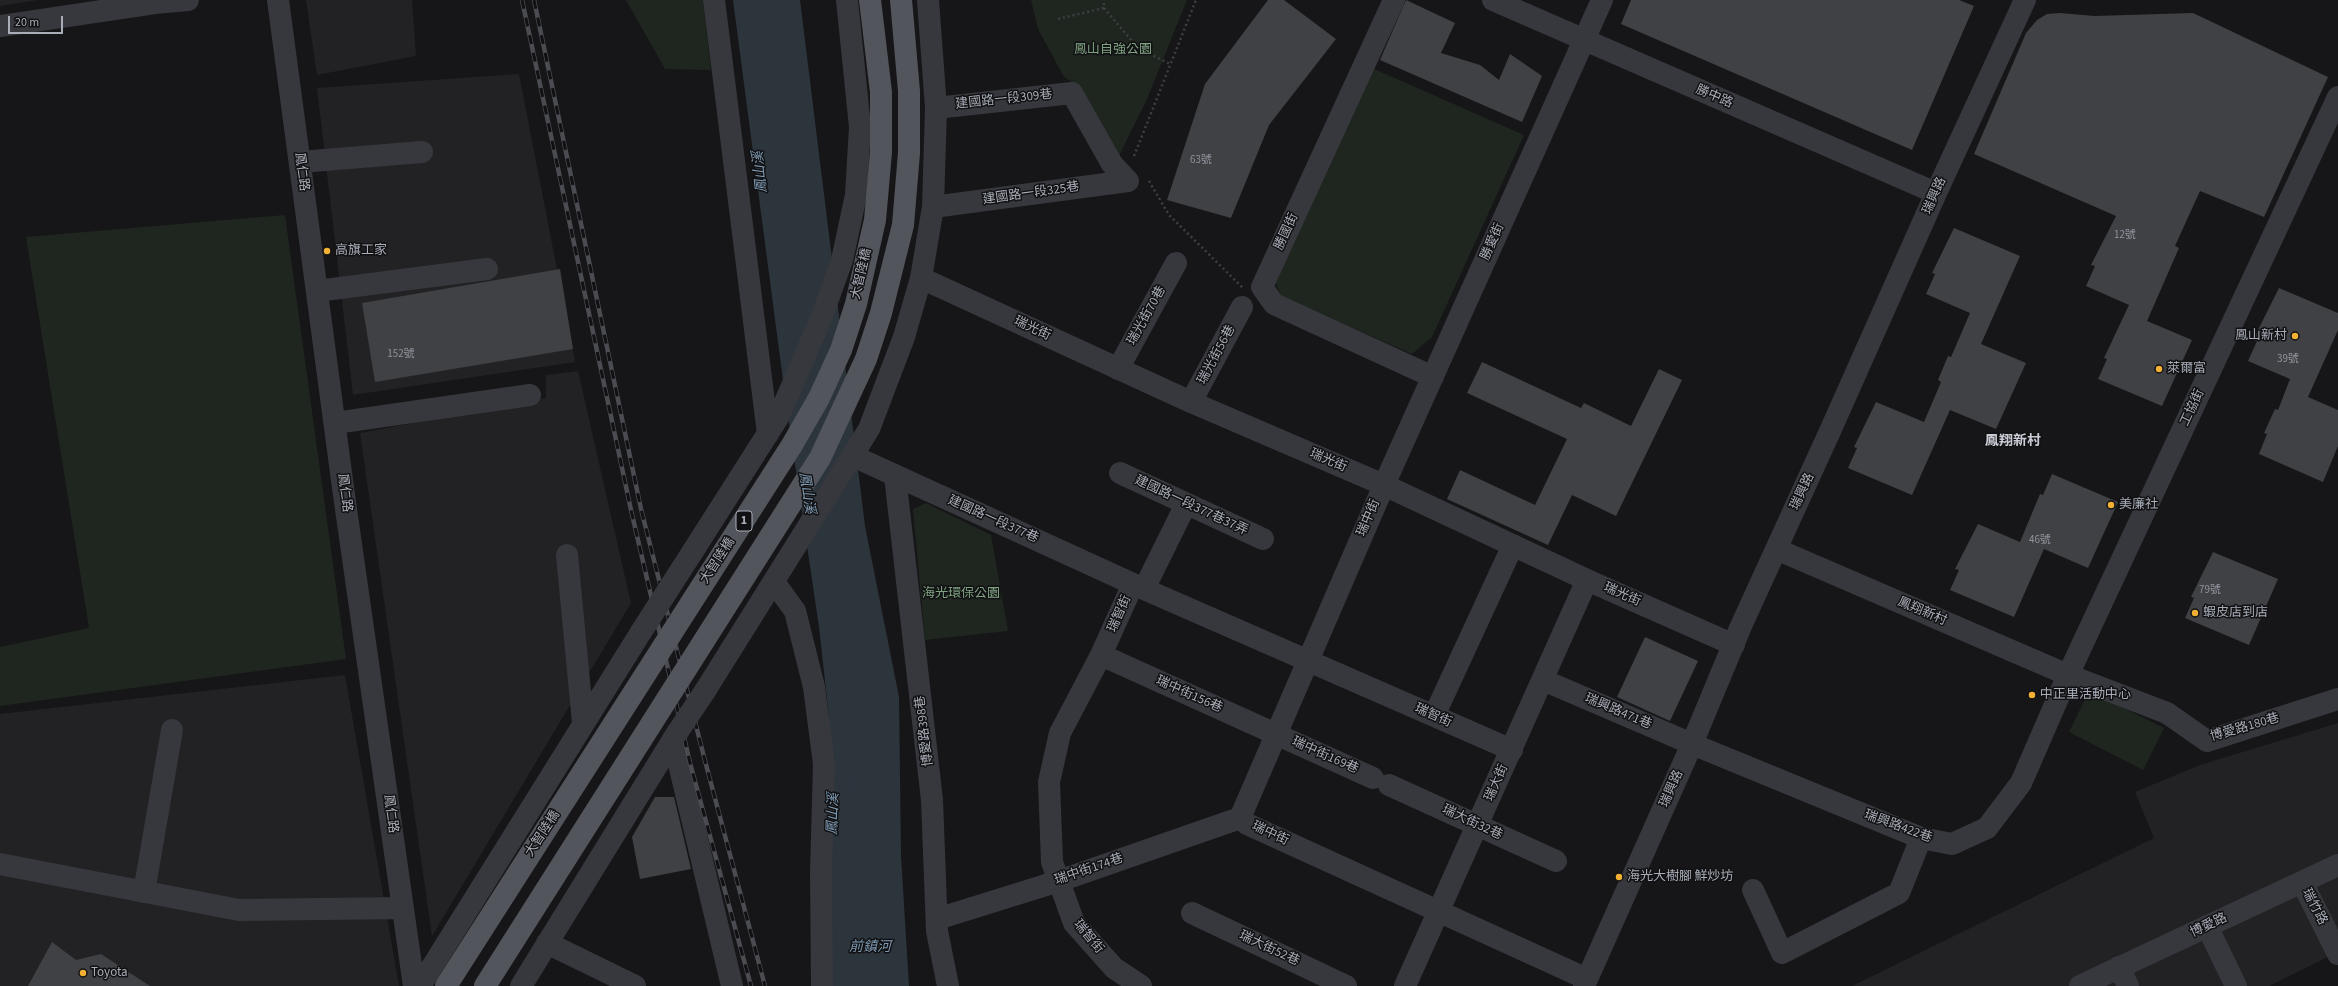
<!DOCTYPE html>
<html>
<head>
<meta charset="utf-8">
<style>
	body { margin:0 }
	#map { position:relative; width:2338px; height:986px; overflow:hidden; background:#161618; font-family:"Source Sans 3",sans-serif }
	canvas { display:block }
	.scale { position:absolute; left:8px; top:16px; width:55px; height:18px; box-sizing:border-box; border:2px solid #a8adb8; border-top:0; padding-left:5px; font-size:12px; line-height:14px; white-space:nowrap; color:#a8adb8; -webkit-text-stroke:3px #111113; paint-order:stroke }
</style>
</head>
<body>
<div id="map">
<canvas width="2338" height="986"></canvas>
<div class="scale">20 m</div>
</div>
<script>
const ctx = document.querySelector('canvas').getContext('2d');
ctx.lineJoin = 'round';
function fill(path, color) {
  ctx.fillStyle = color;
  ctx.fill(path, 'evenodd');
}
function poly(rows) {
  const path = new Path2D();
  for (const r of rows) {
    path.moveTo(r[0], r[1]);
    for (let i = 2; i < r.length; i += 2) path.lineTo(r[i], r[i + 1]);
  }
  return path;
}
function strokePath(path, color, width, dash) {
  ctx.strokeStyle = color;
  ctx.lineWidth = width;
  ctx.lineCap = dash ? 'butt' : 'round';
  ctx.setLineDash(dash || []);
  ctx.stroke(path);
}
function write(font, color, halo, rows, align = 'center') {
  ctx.font = font + ' "Source Sans 3","Noto Sans TC",sans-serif';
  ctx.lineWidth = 3;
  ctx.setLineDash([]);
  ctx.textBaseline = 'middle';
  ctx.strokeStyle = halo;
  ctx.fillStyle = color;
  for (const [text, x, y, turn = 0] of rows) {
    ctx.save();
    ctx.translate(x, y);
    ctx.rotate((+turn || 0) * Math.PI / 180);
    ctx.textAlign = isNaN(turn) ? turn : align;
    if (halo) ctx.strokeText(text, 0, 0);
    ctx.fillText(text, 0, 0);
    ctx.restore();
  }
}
fill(poly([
	[0,0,38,0,0,6],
	[306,0,412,0,416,56,317,75],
	[519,74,575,362,353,395,317,88],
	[578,371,631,603,432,936,360,433,546,398,546,375],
	[345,675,399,986,0,986,0,714],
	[2338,723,2338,952,2269,986,1852,986,2154,838,2135,792,2200,765]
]), '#222225');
fill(poly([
	[626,0,703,0,711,70,665,69],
	[1031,0,1187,0,1147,99,1119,156,1080,87,1064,77,1038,29],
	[1372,68,1524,135,1432,337,1412,354,1281,296,1275,280],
	[285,215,346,659,0,706,0,647,89,628,26,237],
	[926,503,991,535,1008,631,925,640,913,509],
	[2089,691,2164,728,2143,770,2069,732]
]), '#1e261f');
fill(poly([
	[733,0,800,0,865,526,899,697,901,856,909,986,834,986,833,903,841,825,819,627,786,403]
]), '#2c353c');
strokePath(poly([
	[837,729,832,880,843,986]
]), '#2c353c', 33);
fill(poly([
	[1268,0,1284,0,1336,39,1269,125,1231,218,1167,200,1205,84],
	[1406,0,1455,23,1441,53,1480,65,1499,80,1510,54,1542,76,1522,122,1380,60],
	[1631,0,1959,0,1974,6,1912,150,1621,24],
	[2060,13,2094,16,2193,13,2328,77,2264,217,2200,191,2175,246,2179,248,2147,321,2192,340,2162,406,2098,379,2107,359,2104,358,2129,305,2086,286,2095,266,2091,265,2116,216,1974,154,2026,33,2037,20,2047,14],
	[1954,228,2020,256,1981,344,2026,363,1996,429,1950,410,1912,495,1848,468,1857,448,1854,447,1876,402,1924,422,1941,382,1938,380,1948,356,1951,357,1970,313,1926,294,1935,274,1932,273],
	[560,269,573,349,375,382,362,303],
	[2279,288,2338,313,2338,330,2308,397,2338,410,2338,446,2323,482,2259,454,2267,434,2264,433,2275,409,2278,410,2290,379,2248,361,2257,341,2253,340],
	[1482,362,1581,408,1584,403,1631,426,1659,369,1682,380,1616,516,1572,495,1548,545,1447,499,1460,470,1535,505,1567,439,1467,393],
	[2052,474,2118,502,2088,568,2044,549,2014,617,1950,590,1959,570,1955,569,1978,524,2020,542,2040,494,2043,495],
	[2213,552,2278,579,2249,645,2185,618,2194,598,2191,597],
	[1645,637,1698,661,1670,721,1617,697],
	[655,797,674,797,691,869,640,879,632,837],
	[52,942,76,960,101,954,150,986,28,986]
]), '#404145');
strokePath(poly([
	[1104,8,1138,48,1170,64],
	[1058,19,1104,8,1104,0],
	[1134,156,1196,0],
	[1149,181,1169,215,1243,288]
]), '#3d3f44', 2.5, [2, 3]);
strokePath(poly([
	[278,0,344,495,414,986],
	[714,0,768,434],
	[1394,0,1262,287,1274,304,1433,377],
	[1493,0,1936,193],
	[0,26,155,3,188,0],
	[936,108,1072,93,1112,164,1128,181],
	[300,162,422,152],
	[933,207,1128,181],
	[921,278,1191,402,1384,485,1587,580,1734,645],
	[317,291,487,269],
	[1118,369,1176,263],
	[1191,402,1242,307],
	[335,423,530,395],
	[853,456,1144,589,1512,750],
	[1120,473,1263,539],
	[895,476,932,800,937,931,948,986],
	[1776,549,2068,675,2167,713,2207,741,2338,699],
	[693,551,779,416,822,316,842,260,856,195,860,127,847,0],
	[567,555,583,723],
	[774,582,795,611,814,687,824,764,821,873,822,986],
	[1133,584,1101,655,1060,733,1049,782,1052,862,1074,923,1114,968,1141,986],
	[1144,589,1186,504],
	[1101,655,1373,778],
	[1543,680,1692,744,1921,838,1952,844,1987,828,2021,783,2068,675,2338,97],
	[705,691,869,429,904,337,921,278,933,207,936,108,928,0],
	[1434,716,1513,545],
	[673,739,732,986],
	[1389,785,1556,861],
	[0,864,239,910,403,908],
	[2302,882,2338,954],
	[1753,890,1782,953,1899,893,1921,838],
	[144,892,172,730],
	[1192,913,1346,986],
	[937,919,1059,881,1240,818],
	[2207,926,2236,986],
	[547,943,635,986],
	[2119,967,2128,986],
	[1587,979,1247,824,1240,818,1384,485,1602,0],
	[420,986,641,632],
	[521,986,677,733],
	[1405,986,1587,580],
	[1584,986,1692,744,1741,626,1831,429,1936,193,2025,0],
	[2080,986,2338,865]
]), '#37383d', 22);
const rail = poly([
	[522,0,631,510,690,763,751,986],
	[534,0,641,509,704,757,765,986]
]);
strokePath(rail, '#4a4c52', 4.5);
strokePath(rail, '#111113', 3, [9]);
strokePath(poly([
	[641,632,693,551],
	[677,733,705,691]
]), '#37383d', 22);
strokePath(poly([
	[446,986,792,445,819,398,841,350,856,304,875,220,881,152,881,92,870,0],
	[485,986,820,458,866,359,881,313,903,225,909,153,909,91,901,0]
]), '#53555c', 22);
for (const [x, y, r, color] of [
	[327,251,4,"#f2b134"],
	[2295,336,4,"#f2b134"],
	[2159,369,4,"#f2b134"],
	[2111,505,4,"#f2b134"],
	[2195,613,4,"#f2b134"],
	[2032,695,4,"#f2b134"],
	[1619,877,4,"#f2b134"],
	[83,973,4,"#f2b134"]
]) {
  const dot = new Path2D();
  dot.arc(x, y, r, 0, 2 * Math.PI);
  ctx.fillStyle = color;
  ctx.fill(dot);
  strokePath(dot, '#111113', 1.5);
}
write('11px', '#8e929b', null, [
	["63號",1201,161],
	["12號",2125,236],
	["152號",401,355],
	["39號",2288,360],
	["46號",2040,541],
	["79號",2210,591]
]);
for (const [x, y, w] of [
	[744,521,16]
]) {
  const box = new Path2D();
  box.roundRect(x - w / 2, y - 10, w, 20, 3);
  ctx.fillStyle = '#111113';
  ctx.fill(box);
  strokePath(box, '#a8adb8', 1);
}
write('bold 12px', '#a8adb8', null, [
	["1",744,521]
]);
write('13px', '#7fa381', '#111113', [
	["鳳山自強公園",1113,50],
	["海光環保公園",961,594]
]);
write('13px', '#a8adb8', '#111113', [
	["勝中路",1714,97,23],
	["建國路一段309巷",1004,100,-6],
	["鳳仁路",301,172,82],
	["建國路一段325巷",1031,194,-8],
	["瑞興路",1935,196,-66],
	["勝國街",1287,232,-65],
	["勝愛街",1493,242,-66],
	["大智陸橋",862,274,-77],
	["瑞光街70巷",1147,316,-61],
	["瑞光街",1032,329,25],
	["瑞光街56巷",1217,355,-62],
	["工協街",2193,408,-65],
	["瑞光街",1328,461,23],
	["瑞興路",1803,492,-65],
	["鳳仁路",344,493,82],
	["建國路一段377巷37弄",1191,506,25],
	["瑞中街",1369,518,-67],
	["建國路一段377巷",993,520,24],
	["大智陸橋",718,561,-57],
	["瑞光街",1622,595,24],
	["鳳翔新村",1922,612,23],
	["瑞智街",1120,614,-66],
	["瑞中街156巷",1189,695,24],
	["瑞興路471巷",1618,712,23],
	["瑞智街",1433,716,24],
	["博愛路180巷",2245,728,-16],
	["博愛路398巷",925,731,-97],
	["瑞中街169巷",1325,756,24],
	["瑞大街",1497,783,-66],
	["瑞興路",1672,789,-66],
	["鳳仁路",390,814,82],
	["瑞大街32巷",1472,823,25],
	["瑞興路422巷",1898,827,20],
	["大智陸橋",543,834,-57],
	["瑞中街",1270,834,25],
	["瑞中街174巷",1089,870,-19],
	["瑞竹路",2314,907,63],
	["博愛路",2209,926,-25],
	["瑞智街",1088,937,51],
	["瑞大街52巷",1269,949,25]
]);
write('13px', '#a8adb8', '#111113', [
	["高旗工家",335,251],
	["鳳山新村",2287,336,"right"],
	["萊爾富",2167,369],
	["美廉社",2119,505],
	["蝦皮店到店",2203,613],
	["中正里活動中心",2040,695],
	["海光大樹腳 鮮炒坊",1627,877],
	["Toyota",91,973]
], 'left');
write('italic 14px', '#7f9bb3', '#111113', [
	["鳳山溪",761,172,-96],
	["鳳山溪",806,493,81],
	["鳳山溪",834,814,-88],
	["前鎮河",870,948]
]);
write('bold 14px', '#c9ccd4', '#111113', [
	["鳳翔新村",2013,442]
]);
</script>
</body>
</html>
